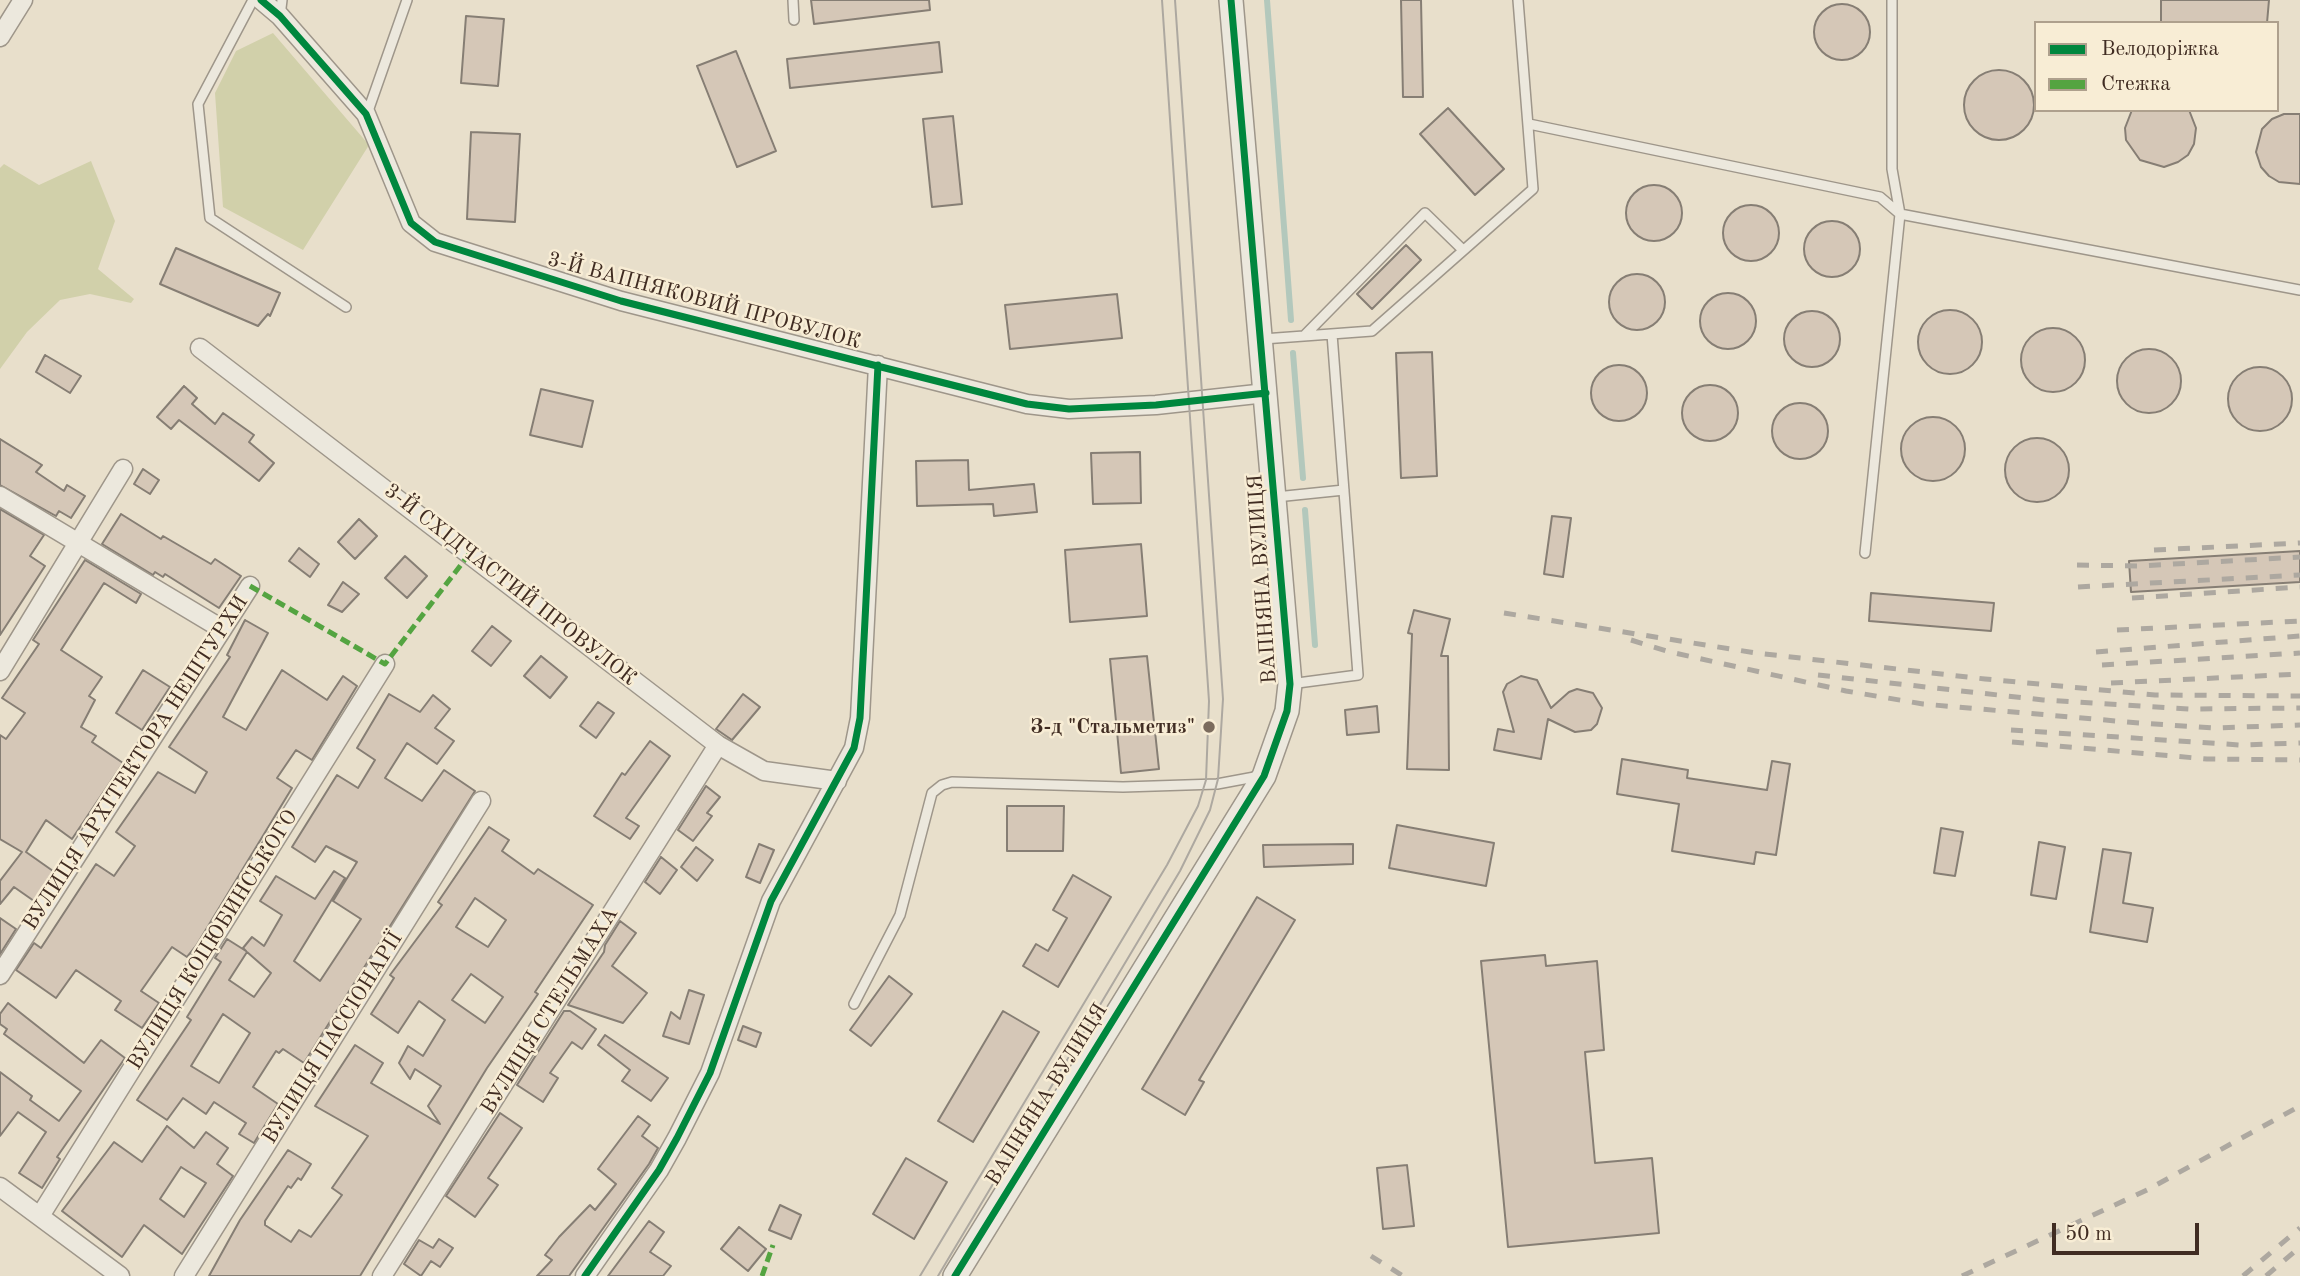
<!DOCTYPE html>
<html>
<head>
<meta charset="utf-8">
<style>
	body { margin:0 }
	#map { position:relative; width:2300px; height:1276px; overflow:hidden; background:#e8dfcb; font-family:"Old Standard TT",serif }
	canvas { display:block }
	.legend { position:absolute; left:2034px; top:21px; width:245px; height:91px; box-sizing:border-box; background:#f8edd5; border:2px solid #aea08d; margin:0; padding:9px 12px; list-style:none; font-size:21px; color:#402c22 }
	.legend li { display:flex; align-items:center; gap:14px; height:35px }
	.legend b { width:35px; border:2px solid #aea08d }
	.scale { position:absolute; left:2052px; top:1223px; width:147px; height:32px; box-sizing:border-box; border:4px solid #402c22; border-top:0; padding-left:9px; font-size:21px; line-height:24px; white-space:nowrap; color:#402c22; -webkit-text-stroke:5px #f8edd5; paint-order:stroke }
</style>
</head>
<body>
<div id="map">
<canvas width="2300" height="1276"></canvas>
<ul class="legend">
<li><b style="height:9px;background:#00873e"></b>Велодоріжка</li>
<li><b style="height:9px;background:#54a441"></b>Стежка</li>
</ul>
<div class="scale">50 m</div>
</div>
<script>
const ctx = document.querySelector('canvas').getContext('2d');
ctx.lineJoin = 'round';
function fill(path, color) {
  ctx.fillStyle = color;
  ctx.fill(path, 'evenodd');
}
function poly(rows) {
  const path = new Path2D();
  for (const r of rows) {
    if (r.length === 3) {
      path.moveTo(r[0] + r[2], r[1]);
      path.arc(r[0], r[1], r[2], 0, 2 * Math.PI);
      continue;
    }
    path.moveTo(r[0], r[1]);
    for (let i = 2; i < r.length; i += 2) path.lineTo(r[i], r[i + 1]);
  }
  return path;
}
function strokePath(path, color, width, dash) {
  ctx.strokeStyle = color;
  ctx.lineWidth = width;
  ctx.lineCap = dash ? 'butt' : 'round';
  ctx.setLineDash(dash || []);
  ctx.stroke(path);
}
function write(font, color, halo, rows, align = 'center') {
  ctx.font = font + ' "Old Standard TT",serif';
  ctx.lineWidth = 5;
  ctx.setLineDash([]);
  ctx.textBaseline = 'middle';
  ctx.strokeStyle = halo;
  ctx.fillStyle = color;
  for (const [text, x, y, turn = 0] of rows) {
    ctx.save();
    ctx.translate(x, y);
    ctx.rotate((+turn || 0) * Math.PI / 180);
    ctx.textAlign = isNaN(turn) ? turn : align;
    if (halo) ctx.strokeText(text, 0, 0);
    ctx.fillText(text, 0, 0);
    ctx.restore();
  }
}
fill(poly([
	[273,33,369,145,303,250,223,207,215,93,236,51],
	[91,161,115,221,98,269,134,299,131,303,90,294,60,300,27,332,0,369,0,168,4,164,39,185]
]), '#d1d0aa');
strokePath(poly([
	[1267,0,1291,320],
	[1293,353,1303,478],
	[1305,510,1315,645]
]), '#b3c8bc', 6);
const building = poly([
	[811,0,929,0,930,10,814,24,811,0],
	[1401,0,1421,0,1423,97,1403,97,1401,0],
	[2161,0,2269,0,2267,23,2161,23,2161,0],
	[1842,32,28],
	[466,16,504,19,498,86,461,83,466,16],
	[939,42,942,72,790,88,787,59,939,42],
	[736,51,776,151,737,167,697,66,736,51],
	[1999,105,35],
	[1448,108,1504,169,1475,195,1420,134,1448,108],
	[2132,110,2189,110,2196,128,2194,144,2188,155,2178,162,2164,167,2140,160,2126,140,2125,128,2132,110],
	[2284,114,2300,114,2300,184,2279,182,2269,176,2261,167,2256,152,2262,129,2272,119,2284,114],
	[953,116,962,204,932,207,923,119,953,116],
	[471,132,520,134,515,222,467,219,471,132],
	[1654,213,28],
	[1751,233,28],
	[1832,249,28],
	[1406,245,1421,260,1372,309,1357,294,1406,245],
	[176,248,280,293,270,316,268,314,258,326,160,284,176,248],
	[1637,302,28],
	[1728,321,28],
	[1117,294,1122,338,1010,349,1005,305,1117,294],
	[1950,342,32],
	[1812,339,28],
	[2053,360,32],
	[2149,381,32],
	[1432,352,1437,476,1401,478,1396,353,1432,352],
	[45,355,81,376,70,393,36,372,45,355],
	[1619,393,28],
	[2260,399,32],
	[1710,413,28],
	[184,386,197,398,192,404,215,424,223,413,254,435,249,442,274,463,259,481,179,420,171,429,157,417,184,386],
	[541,389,593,401,582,447,530,435,541,389],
	[1800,431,28],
	[1933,449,32],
	[2037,470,32],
	[0,439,42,465,36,472,64,491,67,485,85,496,71,518,59,511,56,516,0,485,0,439],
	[1140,452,1141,503,1093,504,1091,453,1140,452],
	[968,460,969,490,1034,484,1037,512,994,516,993,504,917,506,916,461,968,460],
	[143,469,159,480,150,494,134,484,143,469],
	[0,509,44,535,30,556,45,566,0,635,0,509],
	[121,514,161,539,163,536,211,564,215,559,241,576,219,608,165,574,163,577,155,572,153,575,102,544,121,514],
	[1552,516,1571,518,1563,577,1544,574,1552,516],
	[359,519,377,536,355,559,338,542,359,519],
	[1141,544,1147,616,1070,622,1065,550,1141,544],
	[299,548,319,564,310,577,289,561,299,548],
	[2300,551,2300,582,2131,592,2129,561,2300,551],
	[405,556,427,576,407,598,385,578,405,556],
	[85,560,141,594,136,603,104,583,61,650,102,677,89,696,95,700,81,727,96,736,92,742,123,763,72,839,46,820,26,852,53,871,34,901,14,887,0,904,0,881,22,852,0,839,0,735,6,739,25,713,2,698,39,644,33,640,85,560],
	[343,582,359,594,342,612,328,605,343,582],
	[1871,593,1994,603,1991,631,1869,621,1871,593],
	[1414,610,1450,619,1441,656,1448,656,1449,770,1407,769,1412,634,1408,633,1414,610],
	[245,620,268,633,223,717,246,730,282,670,327,700,343,676,357,686,312,760,296,750,277,778,292,788,196,946,187,957,172,947,141,991,159,1003,142,1028,115,1010,121,1001,76,970,56,998,16,970,34,943,41,948,96,864,114,876,135,846,116,832,158,772,195,793,207,772,169,747,230,657,227,655,245,620],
	[492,626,511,641,491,666,472,651,492,626],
	[541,656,567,677,550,698,524,676,541,656],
	[1147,656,1159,769,1121,773,1110,659,1147,656],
	[143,670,170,687,142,730,116,713,143,670],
	[1521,676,1537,680,1551,708,1569,692,1577,689,1593,693,1602,708,1597,724,1591,730,1575,732,1548,719,1541,759,1494,750,1498,729,1514,732,1503,692,1507,684,1521,676],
	[389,694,420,712,433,695,450,709,435,728,454,741,437,764,407,743,385,778,422,801,444,770,475,791,304,1063,283,1049,279,1053,276,1051,253,1087,278,1104,254,1143,239,1134,246,1123,214,1102,206,1114,183,1098,167,1120,137,1100,191,1020,187,1017,221,962,215,958,227,939,246,951,243,948,252,937,264,946,282,915,260,901,276,876,315,899,334,871,345,878,294,961,320,981,361,919,333,901,357,862,326,846,315,862,292,847,337,775,358,788,375,760,357,748,389,694],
	[247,952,271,973,254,997,229,980,247,952],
	[223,1014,250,1033,219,1083,191,1066,223,1014],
	[743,694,760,707,732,740,716,729,743,694],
	[598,702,614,713,596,738,580,726,598,702],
	[1377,706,1379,732,1347,735,1345,710,1377,706],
	[650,741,670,756,626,818,639,826,630,839,594,816,622,773,625,775,650,741],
	[1622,759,1688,770,1687,778,1767,790,1772,761,1790,764,1776,855,1756,852,1754,864,1672,851,1679,804,1617,794,1622,759],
	[706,786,720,797,707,813,712,816,693,841,678,830,706,786],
	[1007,806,1064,806,1063,851,1007,851,1007,806],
	[1397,825,1494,843,1486,886,1389,868,1397,825],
	[489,827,509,840,502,851,534,874,538,869,593,905,535,992,538,994,487,1068,360,1276,209,1276,240,1220,288,1150,311,1164,301,1180,298,1178,291,1188,288,1186,265,1221,265,1225,291,1242,299,1230,311,1237,342,1195,332,1188,368,1136,315,1106,355,1045,383,1063,371,1083,440,1124,428,1106,441,1086,415,1069,410,1079,399,1063,408,1046,423,1056,445,1020,419,1001,398,1033,371,1014,394,978,390,975,442,905,438,902,489,827],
	[475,898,506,920,488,947,456,927,475,898],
	[471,974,503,997,485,1023,452,1000,471,974],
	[1941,828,1963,832,1955,876,1934,873,1941,828],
	[2039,842,2065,847,2056,899,2031,895,2039,842],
	[759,844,774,850,760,883,746,877,759,844],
	[1353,844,1353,864,1264,867,1263,845,1353,844],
	[696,847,713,860,697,881,681,867,696,847],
	[2103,849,2131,853,2123,903,2153,908,2147,942,2090,932,2103,849],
	[661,857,677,870,660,894,645,882,661,857],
	[1073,875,1111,897,1058,987,1023,966,1036,944,1048,951,1067,918,1053,910,1073,875],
	[1257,897,1295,920,1199,1080,1204,1082,1185,1115,1142,1089,1257,897],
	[0,918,16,929,0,954,0,918],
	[620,921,636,933,612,966,647,993,623,1023,568,1005,604,952,605,945,620,921],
	[1545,955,1546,966,1597,961,1604,1050,1585,1052,1595,1163,1652,1158,1659,1233,1508,1247,1481,961,1545,955],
	[889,976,912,994,871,1046,850,1030,889,976],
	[689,990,704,995,689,1044,663,1036,671,1012,680,1019,689,990],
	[8,1003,84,1063,101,1040,125,1058,57,1157,60,1159,42,1188,19,1173,46,1132,18,1112,0,1136,0,1072,32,1096,30,1100,59,1121,81,1091,4,1034,7,1029,0,1024,0,1014,8,1003],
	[564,1011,570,1011,596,1029,582,1049,572,1042,550,1073,558,1078,543,1102,517,1085,564,1011],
	[1003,1011,1039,1032,973,1142,938,1121,1003,1011],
	[743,1026,761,1033,756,1047,738,1040,743,1026],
	[605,1035,668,1078,651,1101,622,1081,630,1070,598,1045,605,1035],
	[500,1113,522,1128,488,1178,498,1185,475,1217,446,1196,500,1113],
	[638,1116,650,1125,642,1136,658,1148,649,1164,569,1276,537,1276,552,1260,545,1255,559,1237,590,1205,595,1210,616,1184,598,1169,638,1116],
	[167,1126,194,1148,206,1132,228,1148,217,1164,233,1176,182,1254,144,1225,122,1257,62,1211,114,1142,142,1162,167,1126],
	[181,1167,206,1183,184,1217,160,1199,181,1167],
	[906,1158,947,1182,914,1239,873,1214,906,1158],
	[1407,1165,1414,1226,1383,1229,1377,1168,1407,1165],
	[780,1205,801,1215,791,1239,769,1230,780,1205],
	[649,1221,664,1232,650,1252,671,1266,663,1276,608,1276,649,1221],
	[739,1227,766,1249,748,1271,721,1249,739,1227],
	[439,1239,453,1248,440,1267,431,1261,421,1276,404,1264,419,1240,433,1248,439,1239]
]);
fill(building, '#d5c7b7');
strokePath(building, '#867e74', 2);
const service = poly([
	[253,0,198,104,210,218,346,307],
	[793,0,794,20],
	[280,16,282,0],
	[367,114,407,0],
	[1529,124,1880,197,1900,214,2300,290],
	[1304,336,1425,213,1463,250],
	[1263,339,1372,331,1533,189,1518,0],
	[1276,497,1344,490],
	[1865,553,1900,214,1892,169,1892,0],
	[1290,684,1358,675,1332,334],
	[854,1004,900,915,932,793,942,785,952,782,1123,787,1217,784,1260,776]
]);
const minor = poly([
	[261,0,280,16,366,114,411,223,435,242,621,301,1027,404,1069,409,1156,405,1266,393],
	[0,37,23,0],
	[200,348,718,745,764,771,837,781],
	[0,496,222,629],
	[0,671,123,469],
	[0,975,250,586],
	[0,1187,120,1276],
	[40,1216,385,664],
	[184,1276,481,801],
	[382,1276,718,745],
	[585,1276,659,1170,677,1138,710,1073,771,901,854,748,860,718,878,365]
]);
const tertiary = poly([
	[955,1276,1264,776,1287,711,1290,684,1231,0]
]);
strokePath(service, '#9e968a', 12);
strokePath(minor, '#9e968a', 21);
strokePath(tertiary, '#9e968a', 26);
strokePath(service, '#ece8dd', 9);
strokePath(minor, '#ece8dd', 18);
strokePath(tertiary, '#ece8dd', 23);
strokePath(poly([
	[920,1276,1167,865,1198,806,1206,780,1209,701,1162,0],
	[938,1276,1180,871,1210,810,1218,779,1223,699,1175,0]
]), '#ada8a0', 2);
strokePath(poly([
	[2154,550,2300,543],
	[2077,565,2139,566,2300,557],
	[2078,587,2300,575],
	[2132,598,2300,587],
	[1504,613,1756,653,1985,679,2155,695,2300,696],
	[2117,630,2300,621],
	[1631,640,1670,652,1846,691,1923,704,2139,723,2214,728,2300,725],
	[2096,652,2300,636],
	[2102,665,2300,653],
	[1818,675,2043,700,2189,709,2300,708],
	[2111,683,2300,674],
	[2011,730,2240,745,2300,743],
	[2012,742,2207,759,2300,760],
	[1371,1256,1403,1276],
	[1962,1276,2147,1190,2300,1106],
	[2243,1276,2300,1228],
	[2266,1276,2300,1247]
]), '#ada8a0', 5, [12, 12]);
strokePath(poly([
	[250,586,385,664,470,553],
	[762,1276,773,1245]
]), '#54a441', 5, [10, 5]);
strokePath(poly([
	[261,0,280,16,366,114,411,223,435,242,621,301,1027,404,1069,409,1156,405,1266,393],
	[585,1276,659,1170,677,1138,710,1073,771,901,854,748,860,718,878,365],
	[955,1276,1264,776,1287,711,1290,684,1231,0]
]), '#00873e', 7);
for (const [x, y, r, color] of [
	[1209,727,7,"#7b6b5d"]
]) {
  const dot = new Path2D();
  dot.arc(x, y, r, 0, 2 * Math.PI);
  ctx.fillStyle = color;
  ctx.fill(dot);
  strokePath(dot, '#f8edd5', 2.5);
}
write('21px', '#402c22', '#f8edd5', [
	["3-Й ВАПНЯКОВИЙ ПРОВУЛОК",704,301,15],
	["ВАПНЯНА ВУЛИЦЯ",1263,579,-94],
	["3-Й СХІДЧАСТИЙ ПРОВУЛОК",510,585,38],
	["ВУЛИЦЯ АРХІТЕКТОРА НЕШТУРХИ",136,763,-57],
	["ВУЛИЦЯ КОЦЮБИНСЬКОГО",213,940,-58],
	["ВУЛИЦЯ СТЕЛЬМАХА",550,1011,-58],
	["ВУЛИЦЯ ПАССІОНАРІЇ",333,1038,-58],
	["ВАПНЯНА ВУЛИЦЯ",1047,1095,-58]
]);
write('bold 21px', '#402c22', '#f8edd5', [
	["З-д \"Стальметиз\"",1195,727]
], 'right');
</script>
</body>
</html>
